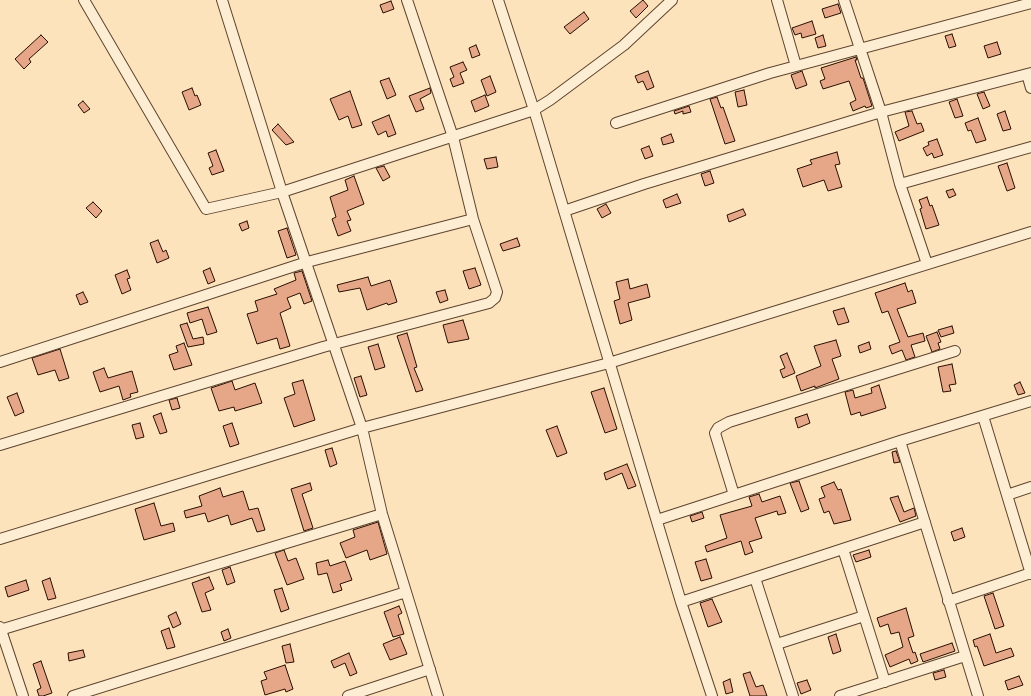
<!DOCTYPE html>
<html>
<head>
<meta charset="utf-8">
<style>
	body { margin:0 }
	canvas { display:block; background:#fce3bb }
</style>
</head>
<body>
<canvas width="1031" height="696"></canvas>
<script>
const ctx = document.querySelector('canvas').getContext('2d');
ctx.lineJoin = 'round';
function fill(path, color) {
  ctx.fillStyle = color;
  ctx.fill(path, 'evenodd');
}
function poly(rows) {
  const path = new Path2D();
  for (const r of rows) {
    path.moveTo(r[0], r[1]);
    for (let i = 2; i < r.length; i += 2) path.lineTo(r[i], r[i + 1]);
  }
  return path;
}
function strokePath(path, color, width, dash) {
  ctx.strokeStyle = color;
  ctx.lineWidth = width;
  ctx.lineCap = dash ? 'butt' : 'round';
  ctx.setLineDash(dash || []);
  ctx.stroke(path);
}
const building = poly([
	[643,0,648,6,636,18,630,11,643,0],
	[391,1,394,9,383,13,380,5,391,1],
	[838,4,841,13,825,18,822,9,838,4],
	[584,12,589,19,570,34,564,27,584,12],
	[812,21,816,34,802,38,801,33,795,35,792,28,812,21],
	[952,34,956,46,949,48,945,36,952,34],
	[41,35,48,42,29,59,31,62,24,69,15,59,41,35],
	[823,35,826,46,818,48,815,38,823,35],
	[997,42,1001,54,988,58,984,46,997,42],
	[476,45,480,55,472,58,469,48,476,45],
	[856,57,857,60,855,60,861,78,863,78,872,106,866,108,865,106,853,111,850,103,856,100,849,81,823,89,820,81,825,79,821,68,856,57],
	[463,62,467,70,460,73,464,83,453,87,450,79,454,77,450,67,463,62],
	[648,71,654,87,647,90,643,81,638,83,635,76,648,71],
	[802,71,807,85,796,89,791,75,802,71],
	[490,76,496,92,487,96,481,80,490,76],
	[389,78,396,95,387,99,380,81,389,78],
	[192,88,195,96,197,95,201,105,189,110,182,92,192,88],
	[430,88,431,93,420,99,424,109,416,112,409,96,430,88],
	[744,90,747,105,738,107,735,92,744,90],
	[350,91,362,125,352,128,348,116,339,120,330,99,350,91],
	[984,92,990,106,983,109,977,94,984,92],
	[485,95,489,106,475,112,471,101,485,95],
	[717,97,721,108,723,107,735,141,725,144,710,99,717,97],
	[957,99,963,116,955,118,949,102,957,99],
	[83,101,90,109,84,113,78,105,83,101],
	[689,106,691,112,683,114,683,111,675,114,674,111,689,106],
	[912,111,917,124,921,123,924,131,899,141,895,132,909,126,905,112,912,111],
	[1005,111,1011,129,1003,131,997,114,1005,111],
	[389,115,396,134,388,137,386,131,378,135,372,122,389,115],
	[978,118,986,140,976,143,971,130,968,131,965,123,978,118],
	[278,124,294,142,286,145,272,130,278,124],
	[671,134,674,142,663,145,661,138,671,134],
	[937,139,943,155,934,158,932,153,927,156,923,148,929,145,928,142,937,139],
	[649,146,653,156,645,159,641,149,649,146],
	[216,150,224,171,212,175,209,168,213,166,208,153,216,150],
	[837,152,840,164,835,165,842,187,828,191,824,180,803,187,797,169,812,164,810,160,837,152],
	[496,157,498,167,487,169,484,159,496,157],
	[1007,163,1015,188,1007,191,998,166,1007,163],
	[384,166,390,177,383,181,376,168,384,166],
	[710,171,714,183,705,186,701,174,710,171],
	[354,176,364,204,347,211,351,220,347,221,351,231,338,236,332,219,336,217,330,197,348,190,345,180,354,176],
	[953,189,956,195,949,198,946,191,953,189],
	[677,194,681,203,666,208,663,200,677,194],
	[927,197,930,206,932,205,939,225,926,229,920,209,922,208,919,200,927,197],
	[93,202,102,211,96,218,86,208,93,202],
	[606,204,611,213,602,218,597,209,606,204],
	[743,209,746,215,729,222,727,215,743,209],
	[247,221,249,228,242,231,239,224,247,221],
	[287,228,296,255,287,258,278,231,287,228],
	[517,238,520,246,503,251,500,244,517,238],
	[158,240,163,252,166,250,169,258,157,263,150,243,158,240],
	[210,268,215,281,208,284,203,271,210,268],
	[475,268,481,285,469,289,463,271,475,268],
	[127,270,130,278,127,279,131,290,122,294,115,275,127,270],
	[302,271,312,301,304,304,300,293,287,298,291,308,280,313,290,346,280,349,277,338,257,344,247,314,258,311,255,301,277,294,274,289,296,280,294,273,302,271],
	[368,277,371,286,390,280,397,302,388,305,387,303,367,310,360,288,339,292,337,285,368,277],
	[628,279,630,289,647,284,650,297,628,303,632,320,620,324,614,301,620,299,616,282,628,279],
	[905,283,908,292,912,290,916,303,897,309,908,337,923,333,925,341,911,345,915,357,906,360,902,350,892,354,889,346,900,342,888,311,882,313,875,293,905,283],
	[445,290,448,300,440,303,436,292,445,290],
	[83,292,88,302,80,305,76,295,83,292],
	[208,307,217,332,207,335,202,319,190,323,187,313,208,307],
	[844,308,849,322,838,325,833,311,844,308],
	[463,320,469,339,448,343,443,325,463,320],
	[187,323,193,339,203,337,204,344,188,347,180,325,187,323],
	[952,326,954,333,941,337,938,330,952,326],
	[937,332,941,342,938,343,940,349,932,352,926,336,937,332],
	[407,333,417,367,414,368,423,390,416,392,397,336,407,333],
	[836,340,841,356,832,359,839,379,815,388,815,386,801,391,796,376,821,366,814,346,836,340],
	[869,342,871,349,860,353,858,346,869,342],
	[184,343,192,365,174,370,169,355,178,352,176,346,184,343],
	[378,344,385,367,375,370,368,347,378,344],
	[60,349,69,378,59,381,55,370,38,375,32,358,60,349],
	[787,353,795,373,783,378,780,370,785,368,780,356,787,353],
	[952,364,956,384,949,385,951,391,943,392,938,367,952,364],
	[104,368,108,378,132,371,138,392,130,394,131,397,123,400,119,386,100,392,93,372,104,368],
	[361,376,367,395,360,397,354,378,361,376],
	[303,380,315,420,294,427,284,398,295,394,292,383,303,380],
	[232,381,235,390,255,383,262,403,235,411,234,407,219,411,211,388,232,381],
	[1020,382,1025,393,1018,395,1014,385,1020,382],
	[879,385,886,408,861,416,860,412,851,415,845,392,853,390,855,398,872,393,871,388,879,385],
	[604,388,617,429,605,433,591,392,604,388],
	[17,393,24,412,15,416,7,397,17,393],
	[177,398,180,408,172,410,169,400,177,398],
	[161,413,167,432,160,434,153,416,161,413],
	[807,414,810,423,798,428,795,418,807,414],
	[140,423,144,437,136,439,132,425,140,423],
	[232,423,239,444,230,447,223,426,232,423],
	[557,426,567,453,557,457,546,430,557,426],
	[332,448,337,464,330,467,325,450,332,448],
	[896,451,900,462,894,463,892,452,896,451],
	[627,464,636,486,628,489,622,473,606,480,604,473,627,464],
	[799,481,809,509,801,512,790,483,799,481],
	[834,482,838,490,841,489,851,520,834,524,829,511,824,513,819,499,825,497,821,487,834,482],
	[310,483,312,490,302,494,313,528,304,531,291,489,310,483],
	[220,488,223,497,243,491,249,510,258,508,265,530,257,532,252,518,231,525,228,515,208,522,205,513,186,518,184,511,202,506,199,496,220,488],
	[759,494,762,502,780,496,786,513,778,515,777,511,755,518,762,538,749,542,753,552,745,555,741,541,707,552,705,546,727,538,720,515,752,506,749,497,759,494],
	[898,496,904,512,914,508,916,516,900,522,890,498,898,496],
	[154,503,161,526,173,523,175,531,144,540,135,509,154,503],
	[702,512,704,518,692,522,690,516,702,512],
	[378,522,387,554,370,560,367,550,346,558,340,543,355,537,353,530,378,522],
	[962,528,965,537,954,541,951,532,962,528],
	[284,550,288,561,296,558,304,579,287,585,275,553,284,550],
	[869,550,871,557,856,562,853,555,869,550],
	[706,559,712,578,701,581,695,562,706,559],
	[328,560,330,566,345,561,352,580,340,584,342,590,333,593,327,573,318,575,316,563,328,560],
	[230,567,235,582,227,585,222,570,230,567],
	[209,577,214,589,205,593,211,610,202,612,192,583,209,577],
	[50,578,56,598,48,600,42,581,50,578],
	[26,580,29,590,8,597,5,587,26,580],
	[282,588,289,609,281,612,274,590,282,588],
	[993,593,1004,626,995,629,984,596,993,593],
	[712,599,722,622,708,627,700,603,712,599],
	[399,606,402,613,398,615,404,634,393,637,384,612,399,606],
	[906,608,914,636,908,638,913,653,915,652,918,661,911,664,909,659,890,667,885,655,903,647,899,632,891,634,888,624,880,627,877,618,906,608],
	[176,612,181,624,173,628,168,616,176,612],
	[169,628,175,647,167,649,161,631,169,628],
	[228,629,231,638,224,641,221,632,228,629],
	[836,634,841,651,833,654,828,637,836,634],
	[990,634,996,653,1011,648,1014,656,984,666,977,646,975,647,973,640,990,634],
	[400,637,407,654,390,660,383,644,400,637],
	[952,643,955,651,923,662,920,654,952,643],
	[290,644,294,662,286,663,282,646,290,644],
	[83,650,85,657,69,661,68,653,83,650],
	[349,653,357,673,350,676,345,663,334,668,331,661,349,653],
	[41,661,52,693,43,696,39,696,37,690,41,688,33,664,41,661],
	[285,665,293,689,286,692,285,689,265,695,261,681,267,679,264,672,285,665],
	[944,670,946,677,935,680,933,673,944,670],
	[750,672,756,687,763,685,767,696,750,696,743,674,750,672],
	[1019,676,1023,685,1008,690,1005,681,1019,676],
	[730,679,733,692,726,694,723,682,730,679],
	[807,680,811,690,801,694,797,683,807,680]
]);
fill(building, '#e6a688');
strokePath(building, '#290f00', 1);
const minor = poly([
	[84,0,206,209,282,192,362,428,382,514,438,696],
	[222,0,282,192,534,110,550,100,624,45,672,0],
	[498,0,534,110,681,602,712,696],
	[777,0,796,66],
	[844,0,881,112,900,184,927,264],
	[1027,74,1031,88],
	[616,123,770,73,1031,3],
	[900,184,1031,147],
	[564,211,644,184,881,112,1031,73],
	[0,362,307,262,473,219],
	[983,416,1031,574],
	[900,441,978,696],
	[0,445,323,347,489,303,495,298,497,292,473,219,453,137,407,0],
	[734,495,715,433,718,428,729,422,955,351],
	[1007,495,1031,487],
	[657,520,900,441,1031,401],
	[0,539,362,428,609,363,1031,232],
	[843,549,885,682],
	[755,578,793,696],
	[948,601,1031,573],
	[681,602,925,522],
	[0,627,23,696],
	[0,630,382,514],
	[777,644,864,616],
	[73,696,406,592],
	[348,696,430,669],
	[840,696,965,656]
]);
strokePath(minor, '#5e442f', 12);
strokePath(minor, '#fdedd3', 10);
</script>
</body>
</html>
